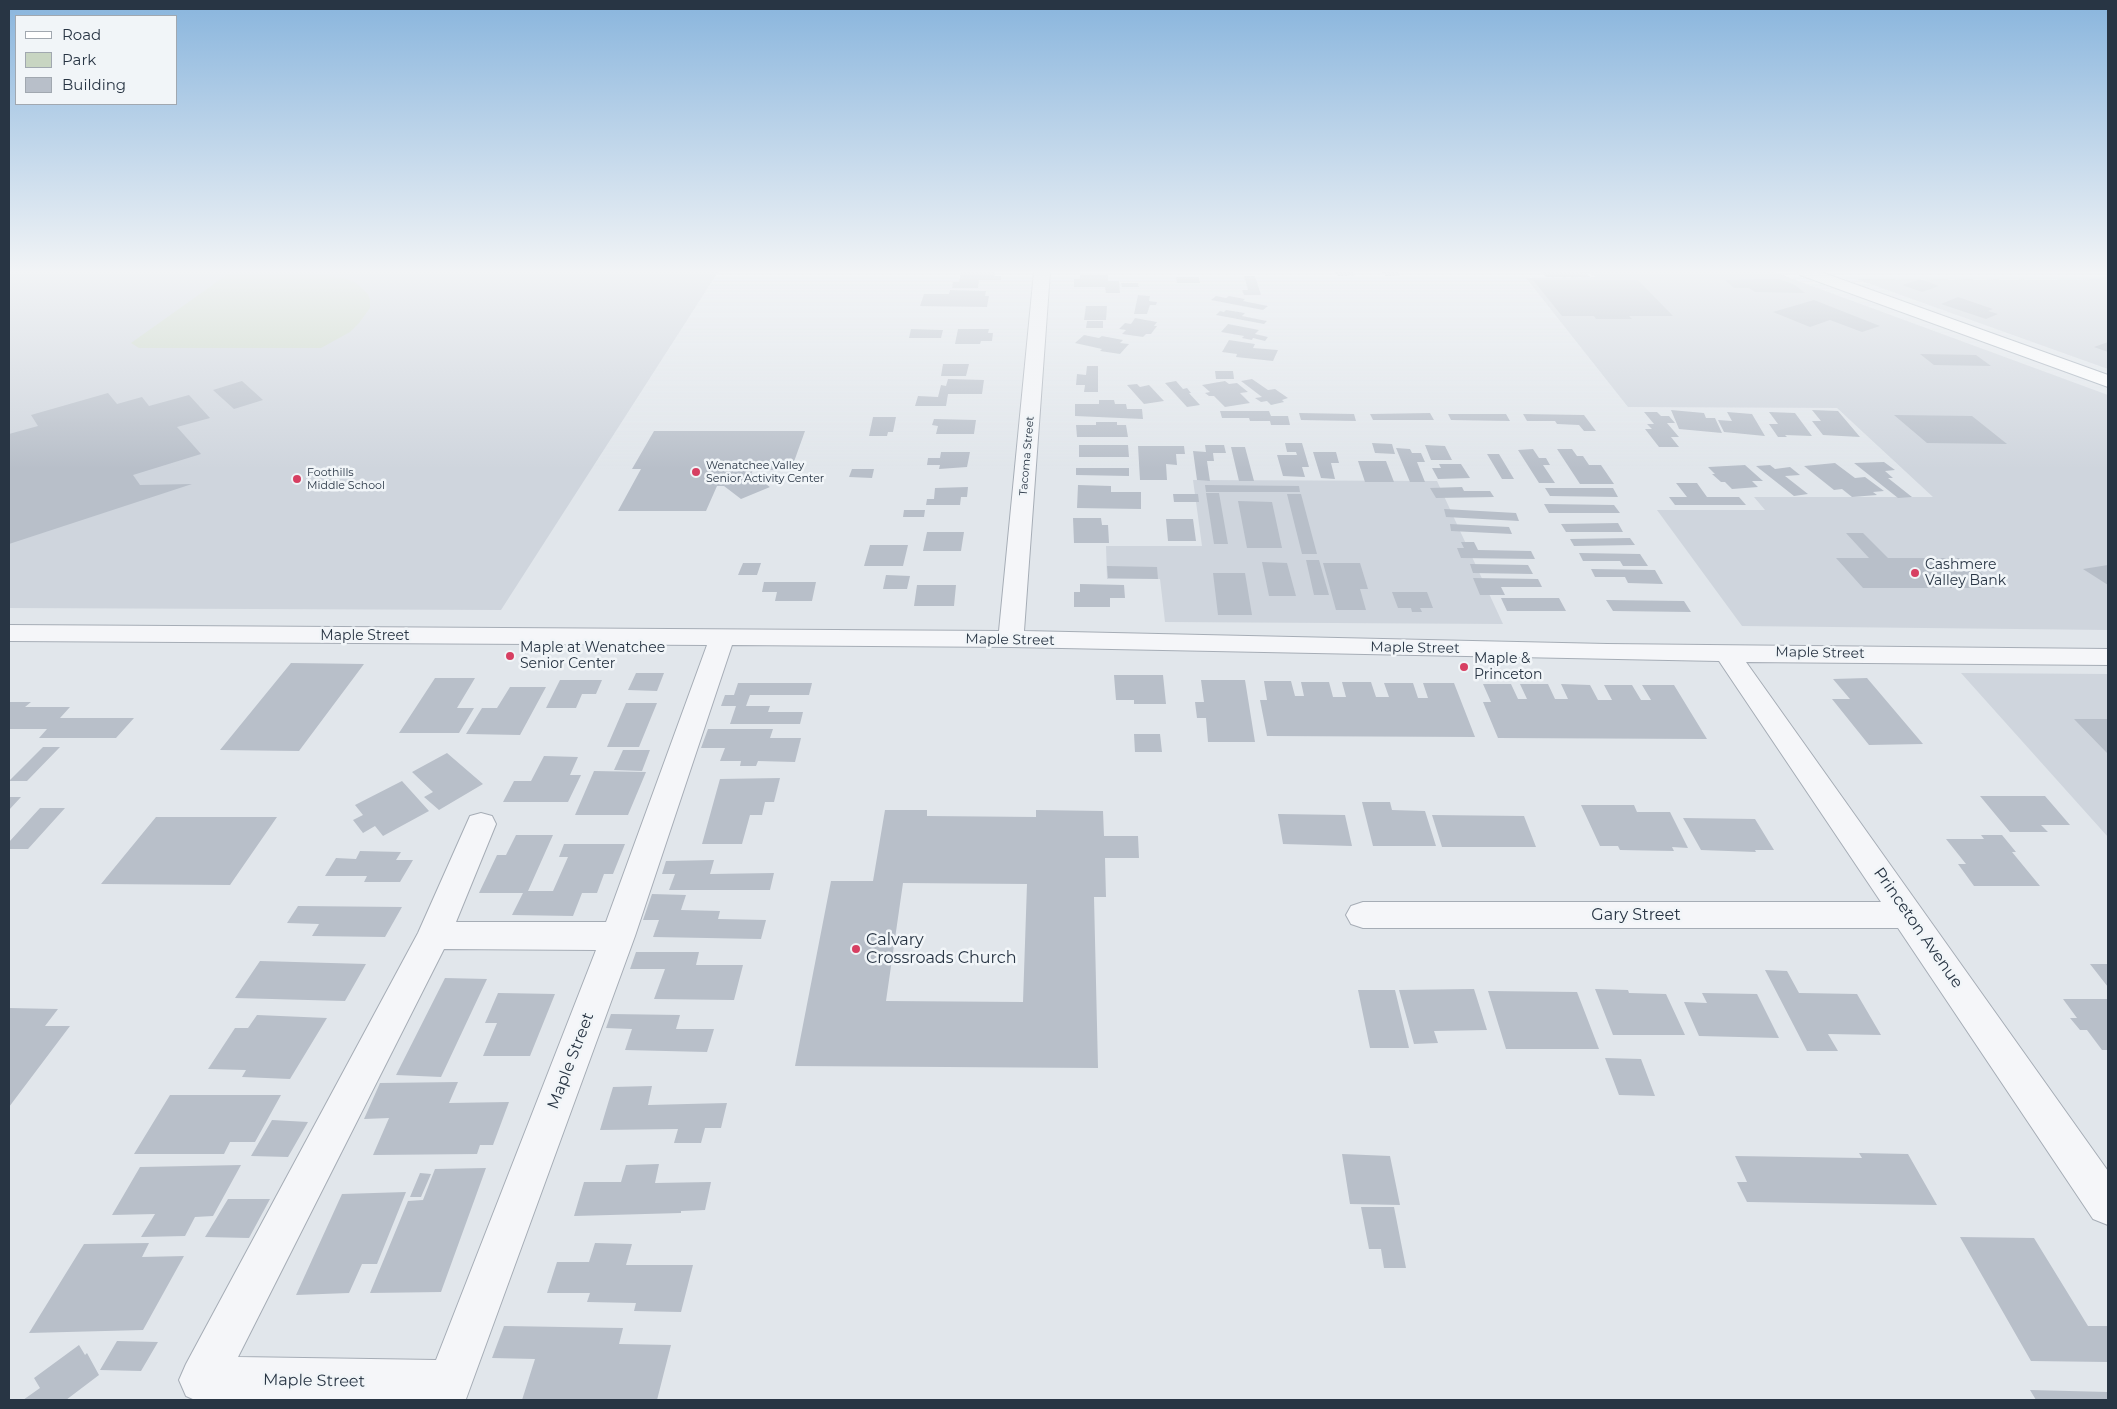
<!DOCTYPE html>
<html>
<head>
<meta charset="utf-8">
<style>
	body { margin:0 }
	#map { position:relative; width:2117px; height:1409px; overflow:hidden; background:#e1e6eb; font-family:Montserrat,sans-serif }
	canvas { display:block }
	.frame { position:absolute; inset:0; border:10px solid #283544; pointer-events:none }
	.legend { position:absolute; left:15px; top:15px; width:162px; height:90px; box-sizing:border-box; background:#f1f5f8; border:1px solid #a1a8b0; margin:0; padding:6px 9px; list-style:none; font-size:15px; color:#283544 }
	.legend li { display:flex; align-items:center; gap:10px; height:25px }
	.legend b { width:25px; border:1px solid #a1a8b0 }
</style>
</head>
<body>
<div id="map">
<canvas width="2117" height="1409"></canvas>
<div class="frame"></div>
<ul class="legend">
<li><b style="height:6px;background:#fff"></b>Road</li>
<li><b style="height:14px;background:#c8d5c2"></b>Park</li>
<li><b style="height:14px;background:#b8bfc9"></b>Building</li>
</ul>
</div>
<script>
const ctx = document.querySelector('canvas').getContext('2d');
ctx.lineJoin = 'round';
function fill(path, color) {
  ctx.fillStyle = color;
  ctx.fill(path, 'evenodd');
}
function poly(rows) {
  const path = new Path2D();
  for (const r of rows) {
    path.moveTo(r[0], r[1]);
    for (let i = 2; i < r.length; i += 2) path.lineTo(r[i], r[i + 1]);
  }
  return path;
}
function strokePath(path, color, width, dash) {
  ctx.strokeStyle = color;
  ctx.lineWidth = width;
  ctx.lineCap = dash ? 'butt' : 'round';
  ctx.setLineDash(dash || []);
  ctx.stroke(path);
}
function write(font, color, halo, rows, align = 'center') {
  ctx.font = font + ' Montserrat,sans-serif';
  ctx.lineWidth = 5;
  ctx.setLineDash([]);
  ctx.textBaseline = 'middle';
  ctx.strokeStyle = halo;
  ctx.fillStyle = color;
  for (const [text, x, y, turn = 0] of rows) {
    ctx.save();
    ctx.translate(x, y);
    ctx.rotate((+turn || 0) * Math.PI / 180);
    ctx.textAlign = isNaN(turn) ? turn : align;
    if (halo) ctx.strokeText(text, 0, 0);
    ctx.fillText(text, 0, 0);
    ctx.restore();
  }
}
fill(poly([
	[9,272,718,272,501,610,9,608],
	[1585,272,1774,272,2108,395,2108,630,1742,626,1657,510,1765,510,1754,497,1933,497,1837,408,1628,407,1526,278,1596,277],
	[1856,279,2108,280,2108,369],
	[1193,480,1437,481,1503,624,1165,622,1160,579,1107,579,1106,546,1202,546],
	[1961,673,2108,674,2108,837]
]), '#cfd5dd');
fill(poly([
	[251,272,309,272,346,279,356,283,368,294,370,300,370,308,359,323,350,332,321,348,139,348,131,343,228,274]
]), '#c8d5c2');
fill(poly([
	[961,272,995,272,994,276,1001,276,1001,280,979,280,978,288,952,288,953,282,959,282],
	[1335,272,1352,272,1354,275,1338,276],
	[1382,272,1397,272,1400,275,1386,276],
	[1541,272,1578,272,1587,273,1590,277,1546,277],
	[1080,275,1108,275,1108,281,1119,281,1120,293,1106,293,1105,287,1074,287,1074,279,1080,279],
	[1244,276,1255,276,1261,295,1244,295,1242,290,1248,290],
	[1176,277,1199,277,1200,283,1177,283],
	[1779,279,1795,285,1805,293,1755,292,1749,288,1734,288,1725,280],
	[1533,280,1638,280,1673,316,1629,316,1632,319,1596,319,1594,316,1562,316],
	[1918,280,1923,280,1939,286,1922,292,1902,285],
	[1121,283,1138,283,1139,287,1122,287],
	[950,290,986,291,985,296,989,296,987,307,920,306,924,294,949,294],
	[1138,295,1150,296,1149,301,1157,302,1156,305,1150,305,1147,314,1134,314],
	[1216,296,1226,298,1229,296,1245,299,1243,301,1268,306,1263,310,1211,300],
	[1958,297,1993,309,1988,311,1998,314,1986,319,1941,304],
	[1814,300,1880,326,1862,332,1830,320,1810,327,1773,312],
	[1086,306,1107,306,1106,320,1084,320],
	[1226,310,1245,313,1242,316,1267,321,1264,324,1216,315,1220,311,1224,312],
	[1135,318,1157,322,1154,326,1157,326,1151,334,1146,334,1143,337,1122,334,1126,330,1119,329,1125,323,1131,324],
	[1087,321,1103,321,1103,328,1086,328],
	[1228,324,1259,330,1255,334,1268,337,1265,341,1253,338,1252,340,1242,338,1244,336,1221,332],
	[911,329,943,330,941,338,909,338],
	[958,329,989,329,988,333,993,333,992,341,981,341,980,344,955,344],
	[1084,335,1099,338,1102,336,1123,340,1120,343,1129,344,1120,354,1100,351,1102,349,1075,343],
	[1229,340,1255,344,1253,348,1278,350,1273,361,1236,357,1237,354,1222,352],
	[2108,342,2108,352,2094,347],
	[1920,354,1976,355,1991,366,1934,365],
	[943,364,969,364,966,376,941,376],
	[1087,366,1098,366,1098,392,1084,392,1085,385,1076,385,1077,374,1086,375],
	[1215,371,1233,371,1234,379,1216,379],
	[948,379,984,380,982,394,948,394,946,406,915,406,918,396,938,397,941,385,946,386],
	[1252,379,1268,390,1275,389,1288,398,1282,400,1284,402,1271,405,1267,401,1261,402,1255,398,1262,397,1241,381],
	[242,381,263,400,234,409,213,390],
	[1176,381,1183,389,1187,388,1191,393,1189,393,1200,405,1187,407,1165,383],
	[1225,381,1229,384,1237,383,1248,392,1240,393,1250,403,1225,407,1214,396,1209,396,1205,393,1210,392,1202,385],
	[1137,384,1140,387,1149,385,1164,401,1144,404,1127,385],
	[108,393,117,404,142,397,149,406,189,395,210,418,177,427,201,454,133,475,140,485,192,484,9,544,9,434,38,426,31,415],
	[1099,400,1114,400,1115,404,1126,404,1127,409,1142,409,1143,419,1075,416,1075,404,1099,404],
	[1671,410,1704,413,1706,418,1715,418,1722,433,1679,429],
	[1812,410,1838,411,1860,437,1823,435,1812,421,1821,421],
	[1220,411,1269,411,1271,416,1288,416,1290,425,1271,425,1270,421,1250,421,1249,418,1222,418],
	[1644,412,1657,412,1661,416,1669,416,1675,423,1667,423,1679,437,1671,437,1679,447,1659,447,1645,429,1652,429,1647,424,1654,424],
	[1727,412,1752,414,1765,436,1724,432,1718,420,1732,421],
	[1769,412,1795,413,1812,436,1785,435,1787,437,1778,437,1769,424,1778,424],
	[1299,413,1354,414,1356,421,1301,420],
	[1430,413,1434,420,1373,420,1370,414],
	[1448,414,1506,414,1510,421,1451,420],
	[1523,414,1584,415,1596,431,1584,431,1579,425,1557,424,1555,421,1527,421],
	[1894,415,1972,416,2007,444,1927,443],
	[873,417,896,417,893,432,888,432,887,436,869,436],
	[934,419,976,420,974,434,936,434,938,426,932,425],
	[1096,422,1117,422,1117,425,1126,425,1128,437,1077,437,1076,425,1096,425],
	[654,431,805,431,791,470,753,470,751,474,770,487,741,499,724,486,717,486,706,511,618,511,641,469,632,469],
	[1285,443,1302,443,1309,467,1302,467,1305,477,1283,476,1277,455,1297,455,1296,452,1287,452],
	[1372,443,1392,444,1395,454,1375,453],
	[1079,445,1128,445,1129,457,1079,457],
	[1205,445,1224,445,1226,453,1213,453,1214,461,1207,461,1210,481,1197,480,1193,451,1206,452],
	[1425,445,1445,446,1452,460,1431,460],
	[1138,446,1184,446,1185,454,1176,454,1177,465,1166,464,1167,480,1140,480],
	[1231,447,1245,447,1254,481,1239,481],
	[1396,448,1410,449,1412,453,1421,453,1425,462,1417,462,1425,482,1410,482],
	[1533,449,1539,458,1546,458,1550,465,1543,465,1555,483,1539,483,1518,450],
	[1557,449,1572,449,1577,456,1583,456,1589,465,1601,465,1614,484,1580,484],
	[941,452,970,452,967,467,939,469,940,465,927,465,928,458,940,458],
	[1313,452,1336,452,1339,463,1331,463,1335,479,1321,478],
	[1487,454,1499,454,1514,479,1502,479],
	[1358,461,1386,461,1394,482,1365,482],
	[1884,462,1895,470,1885,471,1893,478,1888,478,1912,497,1898,498,1854,463],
	[1835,463,1855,478,1865,477,1884,491,1873,492,1877,495,1852,497,1842,489,1834,490,1804,466],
	[1439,464,1461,464,1470,478,1438,479,1432,468,1441,468],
	[1745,465,1763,481,1752,481,1758,487,1732,489,1725,482,1721,482,1712,474,1715,474,1708,467],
	[1770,465,1775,469,1790,467,1800,475,1785,476,1808,494,1794,496,1756,466],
	[1076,468,1129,468,1129,476,1076,475],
	[852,469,874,469,872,478,849,477],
	[1676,483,1697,483,1707,497,1739,497,1746,505,1675,505,1669,497,1687,497],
	[1078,485,1111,486,1111,492,1141,492,1141,509,1077,508],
	[1205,485,1299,486,1300,492,1206,492],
	[968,487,967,497,961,497,960,505,926,505,927,499,934,499,935,488],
	[1462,487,1464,491,1490,491,1494,497,1436,498,1430,488],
	[1545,488,1613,488,1618,497,1550,496],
	[1206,493,1219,493,1228,544,1214,544],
	[1173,494,1198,494,1199,502,1174,502],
	[1287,494,1301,494,1317,554,1302,554],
	[1238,501,1272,502,1282,548,1247,548],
	[1544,504,1614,505,1620,513,1549,513],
	[1444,509,1516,513,1519,521,1446,517],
	[904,510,925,510,924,517,903,517],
	[1073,518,1101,518,1102,525,1108,525,1109,543,1074,543],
	[1166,519,1193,519,1196,541,1168,541],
	[1618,523,1623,532,1566,532,1561,524],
	[1450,524,1509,527,1512,534,1451,531],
	[927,532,964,532,961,551,923,551],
	[1846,533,1863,533,1888,558,1965,558,1997,588,1863,588,1836,558,1869,558],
	[1630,538,1635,545,1574,546,1570,539],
	[1461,542,1474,542,1478,550,1531,551,1535,559,1461,558,1457,548,1464,548],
	[870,545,908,545,903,566,864,566],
	[1579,553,1640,554,1648,566,1623,566,1620,561,1583,561],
	[1306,560,1319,560,1329,595,1314,595],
	[1262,562,1287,563,1296,596,1269,596],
	[743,563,761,563,757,575,738,575],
	[1323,563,1360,563,1368,589,1360,589,1366,610,1336,610],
	[1470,564,1528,565,1533,574,1473,573],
	[2108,565,2108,585,2083,569],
	[1107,566,1157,567,1158,579,1108,578],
	[1591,569,1655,570,1663,584,1628,583,1625,577,1595,577],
	[1213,573,1245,573,1252,615,1218,615],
	[886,575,910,576,907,589,883,589],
	[1473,578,1538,579,1542,587,1501,587,1505,595,1480,595],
	[764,582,816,582,812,601,775,601,777,592,762,592],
	[1080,584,1124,585,1125,598,1110,598,1110,607,1074,607,1074,592,1080,592],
	[917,585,956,585,954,606,914,606],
	[1392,592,1427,592,1433,608,1420,608,1422,612,1412,612,1411,608,1398,608],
	[1501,598,1559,598,1566,611,1507,611],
	[1606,600,1684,601,1691,612,1613,611],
	[291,663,364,664,299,751,220,750],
	[636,673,664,673,657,691,628,690],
	[1114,675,1163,675,1166,704,1134,704,1134,700,1116,700],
	[435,678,475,678,457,708,474,708,459,733,399,733],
	[1867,678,1923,744,1869,745,1832,699,1850,699,1833,679],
	[560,680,602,680,596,694,582,694,576,708,546,708],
	[1201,680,1245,680,1255,742,1208,742,1206,718,1197,718,1195,702,1204,702],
	[1264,681,1291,681,1295,696,1304,696,1301,682,1329,682,1333,697,1346,697,1342,682,1371,682,1376,697,1389,697,1384,683,1413,683,1418,698,1428,698,1423,683,1454,683,1475,737,1267,736,1260,700,1267,700],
	[738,683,812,683,809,695,750,695,746,706,770,706,768,712,803,712,800,724,730,724,736,706,721,706,725,695,734,695],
	[1483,684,1511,684,1518,699,1527,699,1520,684,1548,684,1555,699,1568,699,1561,684,1590,685,1598,700,1612,700,1604,685,1632,685,1641,700,1651,700,1642,685,1674,685,1707,739,1498,738,1483,702,1491,702],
	[510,687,546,687,520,735,466,734,482,708,497,708],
	[9,702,31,702,25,707,70,707,60,718,134,718,116,738,39,738,47,729,9,729],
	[626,703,657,703,639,747,607,747],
	[2074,719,2108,719,2108,754],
	[708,729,773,729,770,738,801,738,795,762,758,761,756,766,740,766,741,761,720,761,725,748,701,748],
	[1134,734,1160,734,1162,752,1135,752],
	[43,747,60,747,27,781,9,781],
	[623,750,650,750,642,771,614,770],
	[447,753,483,784,439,810,424,797,433,792,412,772],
	[544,756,578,757,570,775,581,775,568,802,503,802,514,781,531,781],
	[594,771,646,772,628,815,575,815],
	[780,778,774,802,765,802,762,815,750,815,742,844,702,844,720,779],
	[402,781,429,811,383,836,375,826,363,833,353,820,363,815,355,805],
	[1980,796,2045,796,2070,825,2041,825,2048,832,2010,832],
	[9,797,21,797,9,810],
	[1362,802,1390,802,1392,810,1425,811,1436,846,1373,846],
	[1581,805,1634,805,1637,812,1670,812,1688,848,1672,847,1674,851,1620,850,1618,846,1600,846],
	[40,808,65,808,28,849,9,849,9,842],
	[885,810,927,810,927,816,1036,817,1036,810,1103,811,1104,836,1138,836,1139,858,1105,858,1106,897,1094,897,1098,1068,795,1066,831,881,873,881],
	[903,883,1027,884,1023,1002,886,1001],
	[1278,814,1345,815,1352,846,1283,844],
	[1432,815,1524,816,1536,847,1442,847],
	[156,817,277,817,230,885,101,884],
	[1683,818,1755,819,1774,850,1755,850,1756,852,1701,850],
	[516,835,553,835,528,891,553,891,568,857,559,857,564,844,625,844,613,874,604,874,597,893,582,893,573,916,512,915,523,893,479,893,497,855,506,855],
	[1981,835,2002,835,2016,852,2012,852,2040,886,1974,886,1958,864,1966,864,1946,839,1984,839],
	[360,851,401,852,396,860,413,860,400,882,364,882,367,876,325,876,336,858,356,859],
	[714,860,710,874,774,873,770,890,669,890,675,874,662,874,666,861],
	[652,894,686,895,681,910,720,911,718,919,766,920,761,939,653,937,659,920,643,920],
	[298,906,402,907,385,937,312,936,319,924,287,923],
	[636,952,699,952,696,965,743,965,734,1000,654,999,665,969,630,969],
	[260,961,366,964,345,1001,235,998],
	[2090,964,2108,964,2108,987],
	[1765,970,1787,971,1799,993,1857,994,1881,1035,1828,1034,1838,1051,1807,1051],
	[445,978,487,979,441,1077,396,1075],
	[1474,989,1487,1030,1434,1031,1438,1043,1414,1044,1399,990],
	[1595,989,1628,990,1629,993,1666,994,1685,1035,1613,1035],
	[1358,990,1395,990,1409,1048,1370,1048],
	[1488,991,1577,992,1599,1049,1506,1049],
	[498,993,555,994,530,1056,483,1056,497,1023,485,1023],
	[1702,993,1757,994,1779,1038,1699,1036,1684,1002,1707,1003],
	[2063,999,2108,999,2108,1050,2102,1050,2087,1030,2080,1030,2070,1018,2077,1018],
	[9,1008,58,1009,45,1026,70,1026,9,1107],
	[611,1014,680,1015,676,1029,714,1029,707,1052,625,1050,632,1029,606,1028],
	[257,1015,327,1018,290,1079,242,1077,246,1070,208,1069,235,1028,248,1028],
	[1605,1058,1641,1059,1655,1096,1619,1095],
	[458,1082,449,1103,509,1102,493,1145,480,1145,477,1154,373,1155,389,1118,364,1119,380,1083],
	[652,1086,648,1105,727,1103,721,1128,705,1128,701,1143,674,1143,678,1129,600,1130,613,1087],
	[170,1095,281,1095,255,1142,230,1142,224,1154,134,1154],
	[272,1120,308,1122,288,1157,251,1156],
	[1859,1153,1908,1154,1937,1205,1747,1202,1737,1182,1747,1182,1735,1156,1862,1158],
	[1342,1154,1390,1156,1400,1205,1350,1204],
	[659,1164,655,1183,711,1182,705,1210,681,1211,681,1213,574,1216,584,1182,621,1182,626,1165],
	[241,1165,213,1216,195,1217,185,1236,141,1237,155,1214,112,1215,140,1167],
	[486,1168,441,1292,370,1293,408,1201,423,1200,435,1169],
	[420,1173,431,1174,421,1197,410,1197],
	[406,1192,377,1264,362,1264,349,1293,296,1295,342,1194],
	[228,1199,270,1199,249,1238,205,1237],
	[1361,1207,1394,1207,1406,1268,1384,1268,1381,1249,1369,1249],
	[1960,1237,2034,1238,2088,1326,2108,1326,2108,1362,2031,1361],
	[149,1243,142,1257,184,1256,143,1330,29,1333,84,1244],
	[595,1243,632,1244,626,1265,693,1265,681,1312,634,1311,636,1303,587,1302,590,1293,547,1293,557,1262,589,1262],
	[504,1326,623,1328,619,1344,671,1345,657,1400,522,1400,535,1359,492,1358],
	[117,1341,158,1342,141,1371,100,1370],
	[79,1345,85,1355,87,1353,99,1375,66,1400,23,1400,40,1388,34,1378],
	[2030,1390,2108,1392,2108,1400,2036,1400]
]), '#b8bfc9');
const minor = poly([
	[1034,272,1050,272,1024,631,1607,644,2108,649,2108,665,1746,662,2108,1171,2108,1225,2093,1219,1898,928,1363,928,1351,924,1346,915,1351,906,1363,902,1881,902,1719,661,1011,647,732,645,635,936,466,1399,195,1400,186,1396,179,1380,186,1364,418,933,470,816,481,813,492,816,496,824,456,922,606,922,707,645,9,641,9,625,999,631,1034,272],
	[444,949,596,950,436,1360,238,1357,444,949]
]);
const major = poly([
	[1798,272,1821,272,2108,375,2108,387,1800,275,1798,272]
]);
strokePath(minor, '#a6adb6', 2);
strokePath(major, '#a0abb7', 2);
fill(minor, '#f5f6f9');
fill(major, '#fff');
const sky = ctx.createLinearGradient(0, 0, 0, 469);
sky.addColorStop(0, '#89b5dd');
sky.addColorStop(0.58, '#f2f4f6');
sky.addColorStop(1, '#f2f4f600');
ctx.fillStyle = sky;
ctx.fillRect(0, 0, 2117, 469);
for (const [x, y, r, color] of [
	[696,472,5,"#d73f62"],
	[297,479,5,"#d73f62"],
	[1915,573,5,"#d73f62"],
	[510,656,5,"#d73f62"],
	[1464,667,5,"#d73f62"],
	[856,949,5,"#d73f62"]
]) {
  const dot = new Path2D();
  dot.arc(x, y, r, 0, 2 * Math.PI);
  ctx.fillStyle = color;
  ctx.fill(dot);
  strokePath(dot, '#f1f5f8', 2);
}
write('11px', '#283544', '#f1f5f8', [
	["Tacoma Street",1027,456,-85]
]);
write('11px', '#283544', '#f1f5f8', [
	["Wenatchee Valley",706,466],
	["Senior Activity Center",706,479],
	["Foothills",307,473],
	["Middle School",307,486]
], 'left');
write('14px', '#283544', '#f1f5f8', [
	["Cashmere",1925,565],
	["Valley Bank",1925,581],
	["Maple at Wenatchee",520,648],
	["Senior Center",520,664],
	["Maple &",1474,659],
	["Princeton",1474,675]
], 'left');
write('14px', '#283544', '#f1f5f8', [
	["Maple Street",365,636],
	["Maple Street",1010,640,1],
	["Maple Street",1415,648,1],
	["Maple Street",1820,653,1]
]);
write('16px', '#283544', '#f1f5f8', [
	["Gary Street",1636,915],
	["Princeton Avenue",1918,928,55],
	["Maple Street",571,1061,-69],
	["Maple Street",314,1381,1]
]);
write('16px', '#283544', '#f1f5f8', [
	["Calvary",866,940],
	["Crossroads Church",866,958]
], 'left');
</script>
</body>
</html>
